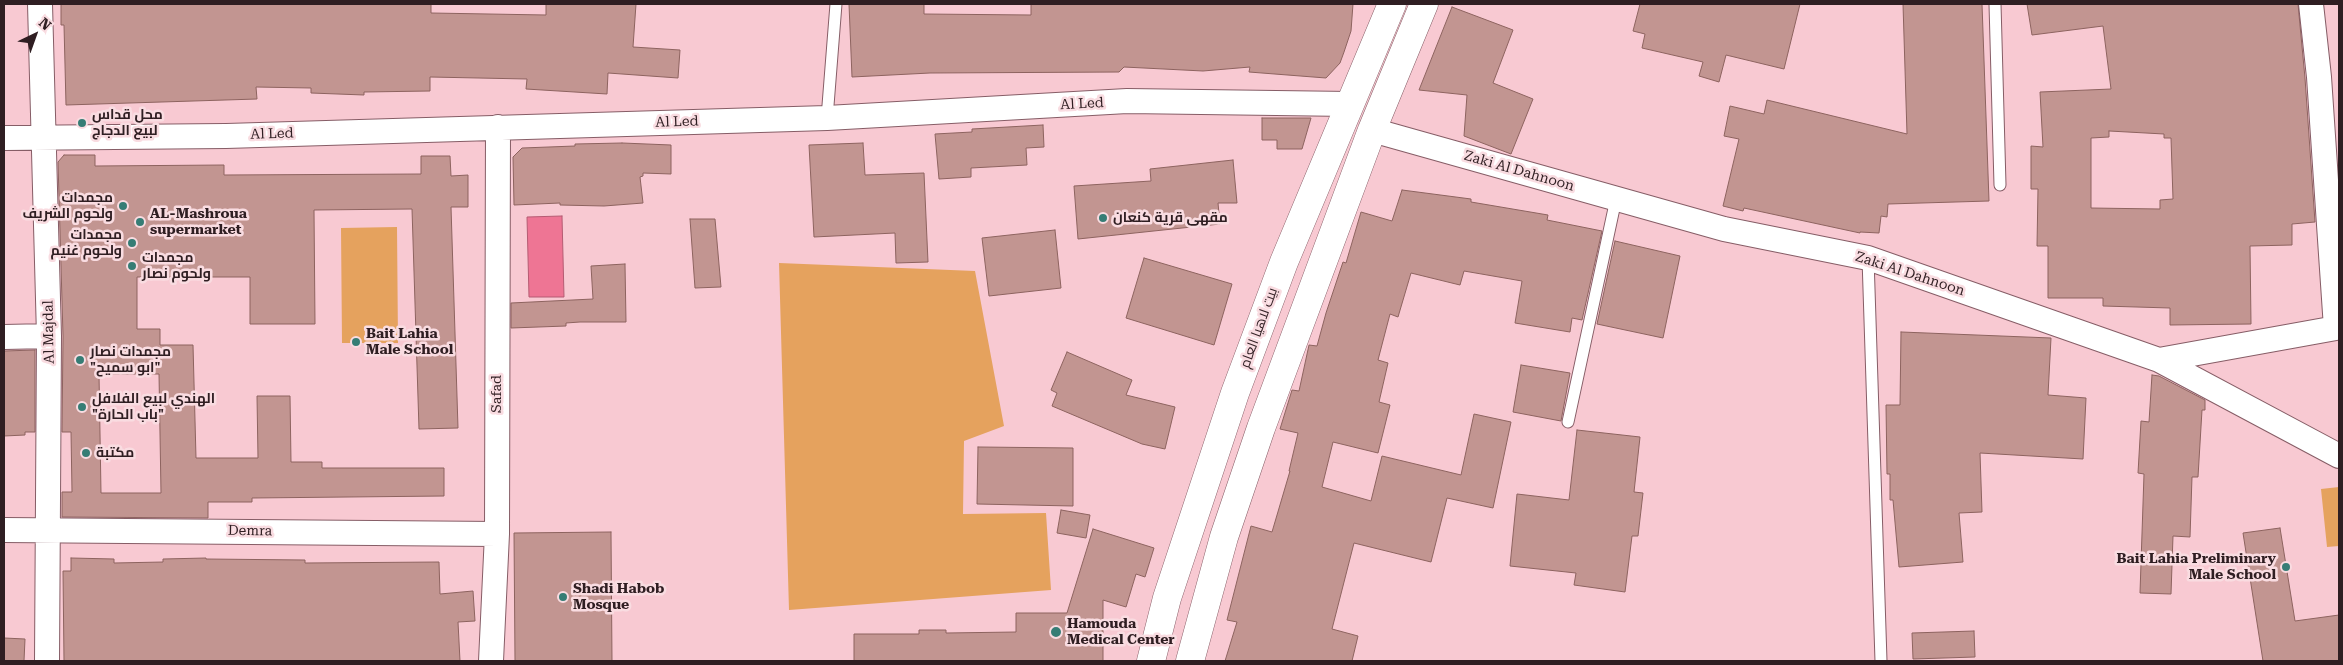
<!DOCTYPE html>
<html>
<head>
<meta charset="utf-8">
<style>
	body { margin:0 }
	#map { position:relative; width:2343px; height:665px; overflow:hidden; background:#f8c9d2; font-family:"Roboto Serif",serif }
	canvas { display:block }
	.frame { position:absolute; inset:0; border:5px solid #2f1e22; pointer-events:none }
	.north { position:absolute; left:10px; top:10px; width:50px; height:50px; -webkit-text-stroke:4px #f9dce1; paint-order:stroke; rotate:42deg; font-size:14px; font-weight:700; line-height:20px; text-align:center; color:#2f1e22 }
	.north::after { content:''; display:block; margin:auto; width:18px; height:22px; background:#2f1e22; clip-path:polygon(50% 0,100% 100%,50% 72%,0 100%) }
</style>
</head>
<body>
<div id="map">
<canvas width="2343" height="665"></canvas>
<div class="frame"></div>
<div class="north">N</div>
</div>
<script>
const ctx = document.querySelector('canvas').getContext('2d');
ctx.lineJoin = 'round';
function fill(path, color) {
  ctx.fillStyle = color;
  ctx.fill(path, 'evenodd');
}
function poly(rows) {
  const path = new Path2D();
  for (const r of rows) {
    path.moveTo(r[0], r[1]);
    for (let i = 2; i < r.length; i += 2) path.lineTo(r[i], r[i + 1]);
  }
  return path;
}
function strokePath(path, color, width, dash) {
  ctx.strokeStyle = color;
  ctx.lineWidth = width;
  ctx.lineCap = dash ? 'butt' : 'round';
  ctx.setLineDash(dash || []);
  ctx.stroke(path);
}
function write(font, color, halo, rows, align = 'center') {
  ctx.font = font + ' "Roboto Serif",Cairo,serif';
  ctx.lineWidth = 5;
  ctx.setLineDash([]);
  ctx.textBaseline = 'middle';
  ctx.strokeStyle = halo;
  ctx.fillStyle = color;
  for (const [text, x, y, turn = 0] of rows) {
    ctx.save();
    ctx.translate(x, y);
    ctx.rotate((+turn || 0) * Math.PI / 180);
    ctx.textAlign = isNaN(turn) ? turn : align;
    if (halo) ctx.strokeText(text, 0, 0);
    ctx.fillText(text, 0, 0);
    ctx.restore();
  }
}
fill(poly([
	[397,227,398,343,342,343,341,228],
	[779,263,975,271,1004,426,964,441,963,514,1046,513,1051,590,789,610],
	[2339,487,2339,546,2327,547,2321,489]
]), '#e5a25e');
const water = poly([
	[562,216,564,297,529,297,527,217,562,216]
]);
fill(water, '#ee7594');
strokePath(water, '#b55b72', 1);
const building = poly([
	[61,4,431,4,431,13,546,15,546,4,636,4,633,47,680,50,678,78,608,73,607,94,526,89,527,79,430,77,430,91,364,92,364,95,311,93,311,88,256,87,257,99,66,105,64,25,61,25,61,4],
	[849,4,924,4,924,14,1031,15,1031,4,1353,4,1351,31,1344,52,1340,63,1326,78,1249,72,1250,67,1203,71,1124,67,1119,72,930,73,852,77,849,4],
	[1640,4,1800,4,1784,69,1726,55,1719,82,1699,76,1703,62,1642,48,1645,34,1633,31,1640,4],
	[1903,4,1982,4,1989,201,1888,204,1887,217,1881,216,1879,233,1860,232,1860,233,1744,208,1743,211,1723,206,1739,139,1724,136,1730,106,1764,114,1767,100,1907,134,1903,4],
	[2027,4,2298,4,2305,78,2315,222,2292,224,2292,245,2250,246,2251,324,2170,325,2170,308,2103,306,2103,298,2048,298,2048,246,2037,246,2038,189,2031,189,2031,146,2043,147,2040,92,2111,89,2103,26,2032,35,2027,4],
	[2109,131,2164,134,2164,138,2171,138,2173,199,2160,200,2160,209,2091,208,2091,138,2109,137,2109,131],
	[1452,7,1513,30,1493,83,1533,99,1511,154,1464,136,1467,95,1419,90,1452,7],
	[1262,118,1311,118,1302,149,1277,149,1277,140,1262,140,1262,118],
	[1043,125,1044,147,1026,148,1027,165,971,168,971,177,939,179,935,134,972,132,972,129,1043,125],
	[622,143,671,145,671,174,643,173,643,176,640,177,643,203,604,206,560,205,560,203,514,205,513,157,522,148,575,146,575,144,622,143],
	[863,143,865,175,924,173,928,262,896,263,895,233,814,237,809,145,863,143],
	[64,155,95,155,95,166,224,165,224,175,421,174,421,156,450,156,451,176,468,175,468,207,451,207,458,428,419,429,412,209,314,210,315,324,250,324,250,277,137,277,137,329,160,329,160,345,193,345,196,458,258,458,257,396,290,396,291,462,322,462,322,468,444,468,444,496,252,498,252,502,208,502,208,518,62,517,62,492,72,492,71,432,62,432,63,336,58,162,64,155],
	[99,374,159,374,161,493,101,493,99,374],
	[1233,160,1237,203,1218,203,1220,224,1078,239,1074,186,1151,181,1150,169,1233,160],
	[1402,190,1471,199,1471,202,1548,215,1547,220,1602,231,1582,320,1572,318,1570,332,1515,323,1522,281,1464,271,1460,285,1411,273,1398,317,1390,314,1378,360,1388,363,1379,402,1390,405,1378,453,1333,442,1322,487,1371,501,1382,456,1461,475,1474,414,1511,422,1493,508,1447,498,1431,562,1354,543,1332,629,1358,636,1352,661,1225,661,1237,622,1227,620,1251,526,1272,532,1290,471,1289,471,1298,433,1280,429,1292,390,1299,391,1309,345,1317,346,1326,313,1343,262,1346,263,1361,212,1392,221,1402,190],
	[690,219,715,219,721,287,695,288,690,219],
	[1055,230,1061,288,989,296,982,238,1055,230],
	[1615,241,1680,256,1663,338,1597,324,1615,241],
	[1144,258,1232,284,1214,345,1126,318,1144,258],
	[625,264,626,322,580,322,566,323,566,326,511,328,511,303,593,299,591,266,625,264],
	[1901,332,2051,338,2048,395,2086,398,2083,459,1980,453,1982,512,1959,513,1963,562,1899,567,1893,500,1890,500,1890,474,1887,474,1886,405,1900,405,1901,332],
	[35,350,35,432,25,432,25,435,4,436,4,351,35,350],
	[1067,352,1132,380,1126,395,1175,407,1165,449,1142,444,1052,406,1057,393,1051,390,1067,352],
	[1521,365,1570,373,1561,421,1513,412,1521,365],
	[2152,375,2159,376,2205,400,2205,410,2202,410,2198,477,2192,477,2190,537,2173,536,2171,594,2140,593,2144,474,2138,473,2141,421,2149,422,2152,375],
	[1577,430,1640,437,1634,492,1643,493,1638,536,1632,536,1625,592,1574,585,1576,573,1510,566,1517,494,1569,500,1577,430],
	[978,447,1073,448,1073,506,977,504,978,447],
	[1061,510,1090,515,1086,538,1057,533,1061,510],
	[2280,528,2295,621,2339,615,2339,661,2263,661,2243,533,2280,528],
	[1093,529,1154,548,1145,577,1136,574,1126,607,1103,600,1103,661,854,661,854,634,919,634,919,630,946,630,946,633,1016,632,1016,613,1067,613,1093,529],
	[611,532,612,661,515,661,514,533,611,532],
	[71,558,114,559,114,563,163,562,163,559,206,558,206,559,305,560,305,563,439,562,440,594,473,591,475,621,458,622,460,661,64,661,63,571,71,571,71,558],
	[1974,631,1975,657,1913,659,1912,633,1974,631],
	[4,638,25,639,24,661,4,661,4,638]
]);
fill(building, '#c29591');
strokePath(building, '#8d635f', 1);
const lane = poly([
	[1995,4,2000,185],
	[827,118,836,4],
	[1868,258,1881,661],
	[1568,422,1616,199]
]);
const street = poly([
	[40,4,49,336,47,661],
	[1372,130,1724,229,1868,258,2159,360,2339,456],
	[4,138,226,136,827,118,1127,101,1350,104],
	[4,337,49,336],
	[2159,360,2336,328,2319,77,2311,4],
	[4,530,497,534],
	[491,661,497,534,498,127]
]);
const secondary = poly([
	[1151,661,1167,598,1235,393,1284,262,1392,4],
	[1190,661,1224,537,1261,428,1372,130,1424,4]
]);
strokePath(lane, '#865d66', 13);
strokePath(street, '#865d66', 26);
strokePath(secondary, '#865d66', 29);
strokePath(lane, '#fff', 11);
strokePath(street, '#fff', 24);
strokePath(secondary, '#fff', 28);
for (const [x, y, r, color] of [
	[82,123,5,"#367d75"],
	[123,206,5,"#367d75"],
	[1103,218,5,"#367d75"],
	[140,222,5,"#367d75"],
	[132,243,5,"#367d75"],
	[132,266,5,"#367d75"],
	[356,342,5,"#367d75"],
	[80,360,5,"#367d75"],
	[82,407,5,"#367d75"],
	[86,453,5,"#367d75"],
	[2286,567,5,"#367d75"],
	[563,597,5,"#367d75"],
	[1056,632,6,"#367d75"]
]) {
  const dot = new Path2D();
  dot.arc(x, y, r, 0, 2 * Math.PI);
  ctx.fillStyle = color;
  ctx.fill(dot);
  strokePath(dot, '#f9dce1', 2);
}
write('14px', '#2f1e22', '#f9dce1', [
	["Al Led",1082,104,-3],
	["Al Led",677,122,-2],
	["Al Led",272,134,-2],
	["Zaki Al Dahnoon",1519,171,16],
	["Zaki Al Dahnoon",1910,274,18],
	["بيت لاهيا العام",1259,328,-70],
	["Al Majdal",49,332,-91],
	["Safad",497,394,-90],
	["Demra",250,531,1]
]);
write('bold 14px', '#2f1e22', '#f9dce1', [
	["محل قداس",92,115],
	["لبيع الدجاج",92,131],
	["مجمدات",113,198,"right"],
	["ولحوم الشريف",113,214,"right"],
	["AL-Mashroua",150,214],
	["supermarket",150,230],
	["مقهى قرية كنعان",1113,218],
	["مجمدات",122,235,"right"],
	["ولحوم غنيم",122,251,"right"],
	["مجمدات",142,258],
	["ولحوم نصار",142,274],
	["Bait Lahia",366,334],
	["Male School",366,350],
	["مجمدات نصار",90,352],
	["\"ابو سميح\"",90,368],
	["الهندي لبيع الفلافل",92,399],
	["\"باب الحارة\"",92,415],
	["مكتبة",96,453],
	["Bait Lahia Preliminary",2276,559,"right"],
	["Male School",2276,575,"right"],
	["Shadi Habob",573,589],
	["Mosque",573,605],
	["Hamouda",1067,624],
	["Medical Center",1067,640]
], 'left');
</script>
</body>
</html>
